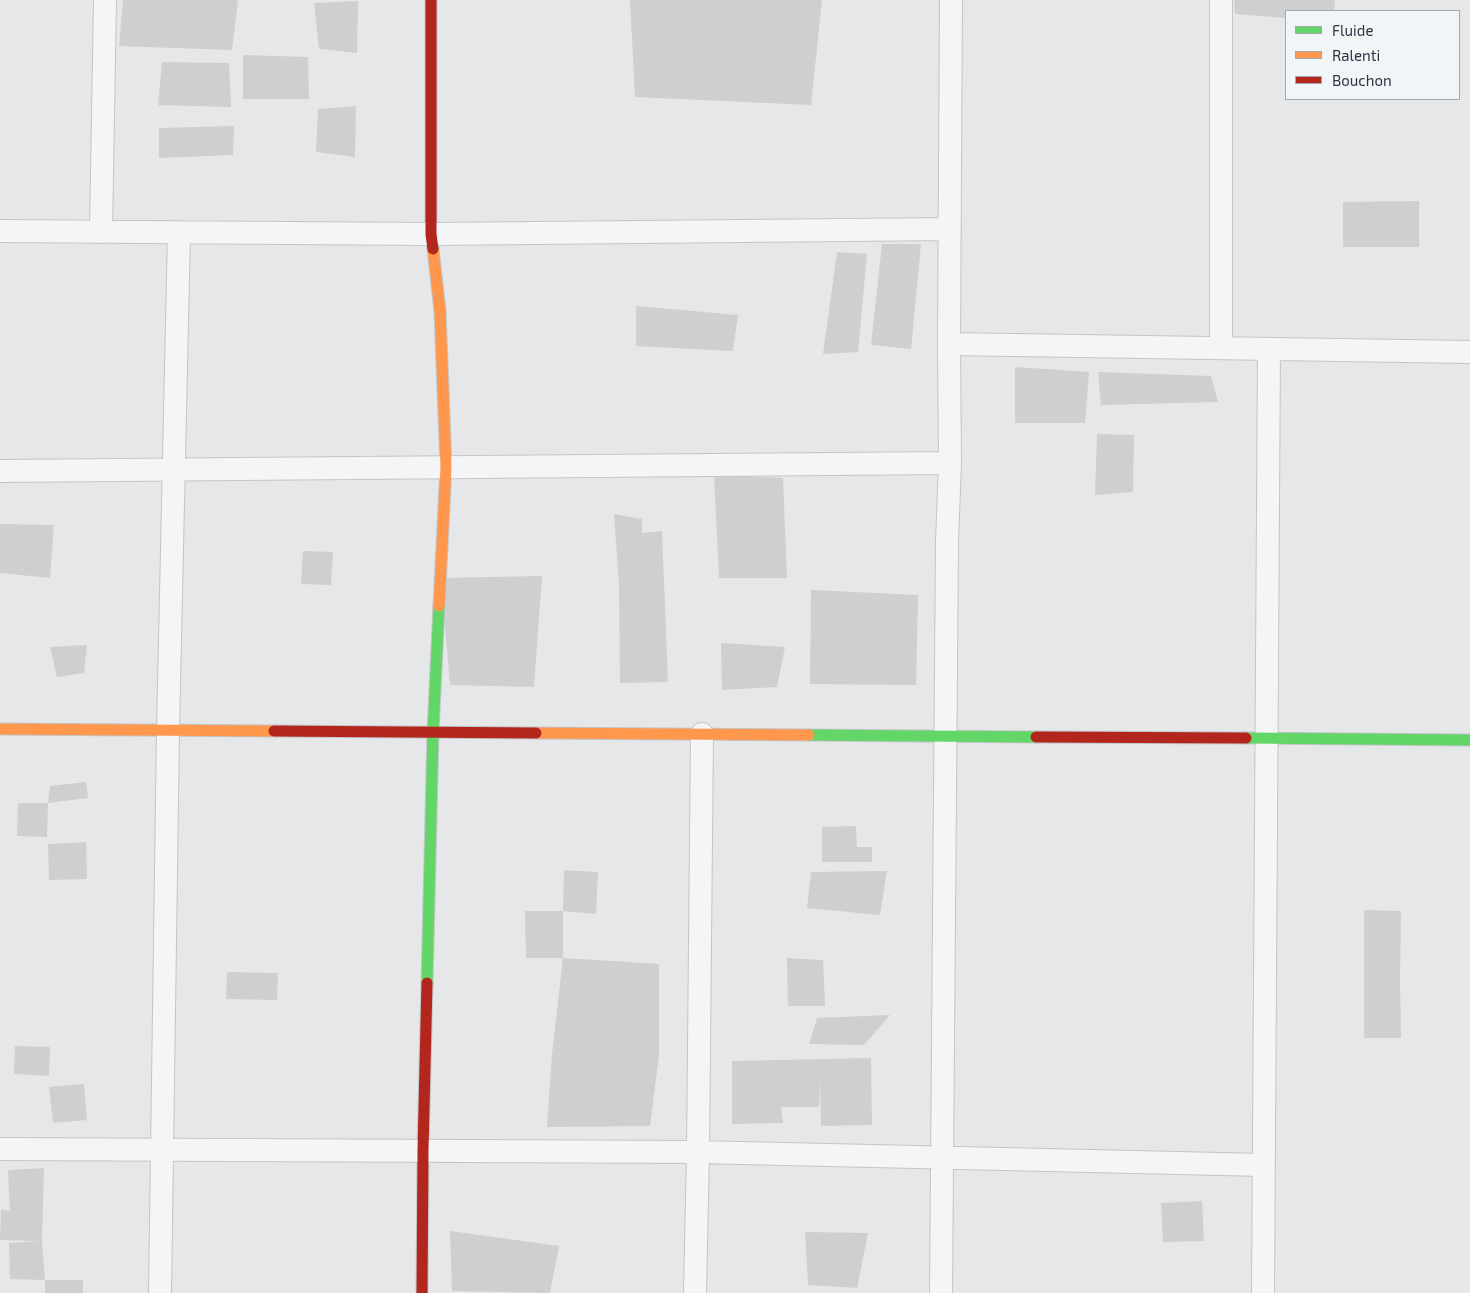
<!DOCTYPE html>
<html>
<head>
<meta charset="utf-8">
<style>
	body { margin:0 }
	#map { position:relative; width:1470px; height:1293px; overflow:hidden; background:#e5e7e9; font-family:"Exo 2",sans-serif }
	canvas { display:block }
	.legend { position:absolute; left:1285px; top:10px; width:175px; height:90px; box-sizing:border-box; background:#f2f5f8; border:1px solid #a2a8b0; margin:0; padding:6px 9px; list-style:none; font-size:15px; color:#2b3443 }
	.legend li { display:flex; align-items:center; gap:10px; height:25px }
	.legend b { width:25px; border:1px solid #a2a8b0 }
</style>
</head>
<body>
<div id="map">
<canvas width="1470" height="1293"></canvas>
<ul class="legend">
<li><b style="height:6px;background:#63d668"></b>Fluide</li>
<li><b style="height:6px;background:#ff974d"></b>Ralenti</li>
<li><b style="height:6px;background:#b3261e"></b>Bouchon</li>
</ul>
</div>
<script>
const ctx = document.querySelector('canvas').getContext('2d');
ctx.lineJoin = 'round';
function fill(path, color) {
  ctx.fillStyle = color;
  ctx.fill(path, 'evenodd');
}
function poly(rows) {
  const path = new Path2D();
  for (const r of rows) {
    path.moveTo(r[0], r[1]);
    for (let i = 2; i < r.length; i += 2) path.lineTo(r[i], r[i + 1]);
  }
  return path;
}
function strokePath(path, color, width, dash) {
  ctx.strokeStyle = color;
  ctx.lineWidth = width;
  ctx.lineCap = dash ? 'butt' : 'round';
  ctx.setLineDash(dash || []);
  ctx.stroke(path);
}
fill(poly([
	[123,0,238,0,232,50,119,46],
	[630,0,822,0,811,105,635,97],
	[1234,0,1335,0,1334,11,1286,11,1286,18,1235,14],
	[358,1,357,53,319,49,314,3],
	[243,55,308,57,309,99,243,99],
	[162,62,229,63,231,107,158,105],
	[356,106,355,157,316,152,318,109],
	[234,126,233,155,159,158,159,128],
	[1419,201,1419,247,1343,247,1343,202],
	[882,244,921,244,911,349,871,345],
	[837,252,867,254,858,352,823,354],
	[636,306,738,315,733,351,636,346],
	[1015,367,1089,372,1085,423,1015,423],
	[1098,372,1211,376,1218,402,1101,405],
	[1097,434,1134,435,1133,492,1095,495],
	[714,475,783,478,787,578,719,578],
	[614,514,642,519,642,533,662,531,668,682,620,683,619,585],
	[0,524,54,525,50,578,0,573],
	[303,551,333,552,331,585,301,584],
	[542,576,534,687,450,685,441,578],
	[811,590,918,595,916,685,810,684],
	[721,643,785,647,777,687,722,690],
	[87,645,84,673,57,677,50,647],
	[86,782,88,798,48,803,50,786],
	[18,803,48,803,47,837,17,836],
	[856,826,857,847,872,847,872,862,822,862,822,827],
	[86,842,87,879,49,880,48,844],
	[564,870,598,872,596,914,563,911],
	[887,871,880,915,807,908,811,872],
	[1364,910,1401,911,1400,980,1401,1038,1364,1038],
	[525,911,563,911,563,958,526,958],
	[563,958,659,964,659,1055,650,1126,547,1127,552,1054],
	[787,958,823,960,825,1006,788,1006],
	[227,972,278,973,277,1000,226,999],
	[890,1015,864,1045,809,1044,817,1018],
	[15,1046,50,1047,49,1076,14,1074],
	[871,1058,872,1125,821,1126,820,1080,819,1107,781,1107,783,1123,732,1124,732,1061],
	[84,1084,87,1120,53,1123,49,1087],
	[44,1168,42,1241,45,1280,10,1279,9,1243,39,1241,0,1240,1,1210,10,1211,8,1170],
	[1202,1201,1204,1241,1163,1242,1161,1203],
	[450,1231,559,1246,550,1293,452,1291],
	[805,1232,868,1233,857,1288,808,1285],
	[45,1280,83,1280,83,1293,45,1293]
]), '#cdcfd1');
const street = poly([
	[0,231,431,234,949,229],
	[101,232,105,0],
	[949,344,1470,352],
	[1221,348,1221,0],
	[0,471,950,463],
	[0,1149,698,1152,1264,1165],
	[160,1293,168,730,179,232],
	[695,1293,698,1152,702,734],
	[941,1293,947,541,950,463,949,344,951,0],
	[1263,1293,1269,349]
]);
const fast = poly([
	[809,735,1036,737],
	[1246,738,1470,740],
	[427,983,433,732,439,606]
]);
const slow = poly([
	[433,249,440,311,446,467,439,606],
	[0,729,274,731],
	[536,733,809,735]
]);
const jam = poly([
	[431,0,431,234,433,249],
	[274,731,536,733],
	[1036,737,1246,738],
	[422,1293,423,1150,427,983]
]);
strokePath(street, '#c3c5c7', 24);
strokePath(fast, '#c3c5c7', 13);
strokePath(slow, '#c3c5c7', 13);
strokePath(jam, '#c3c5c7', 13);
strokePath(street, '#f3f5f6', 22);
strokePath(fast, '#63d668', 11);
strokePath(slow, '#ff974d', 11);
strokePath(jam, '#b3261e', 11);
</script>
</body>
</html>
